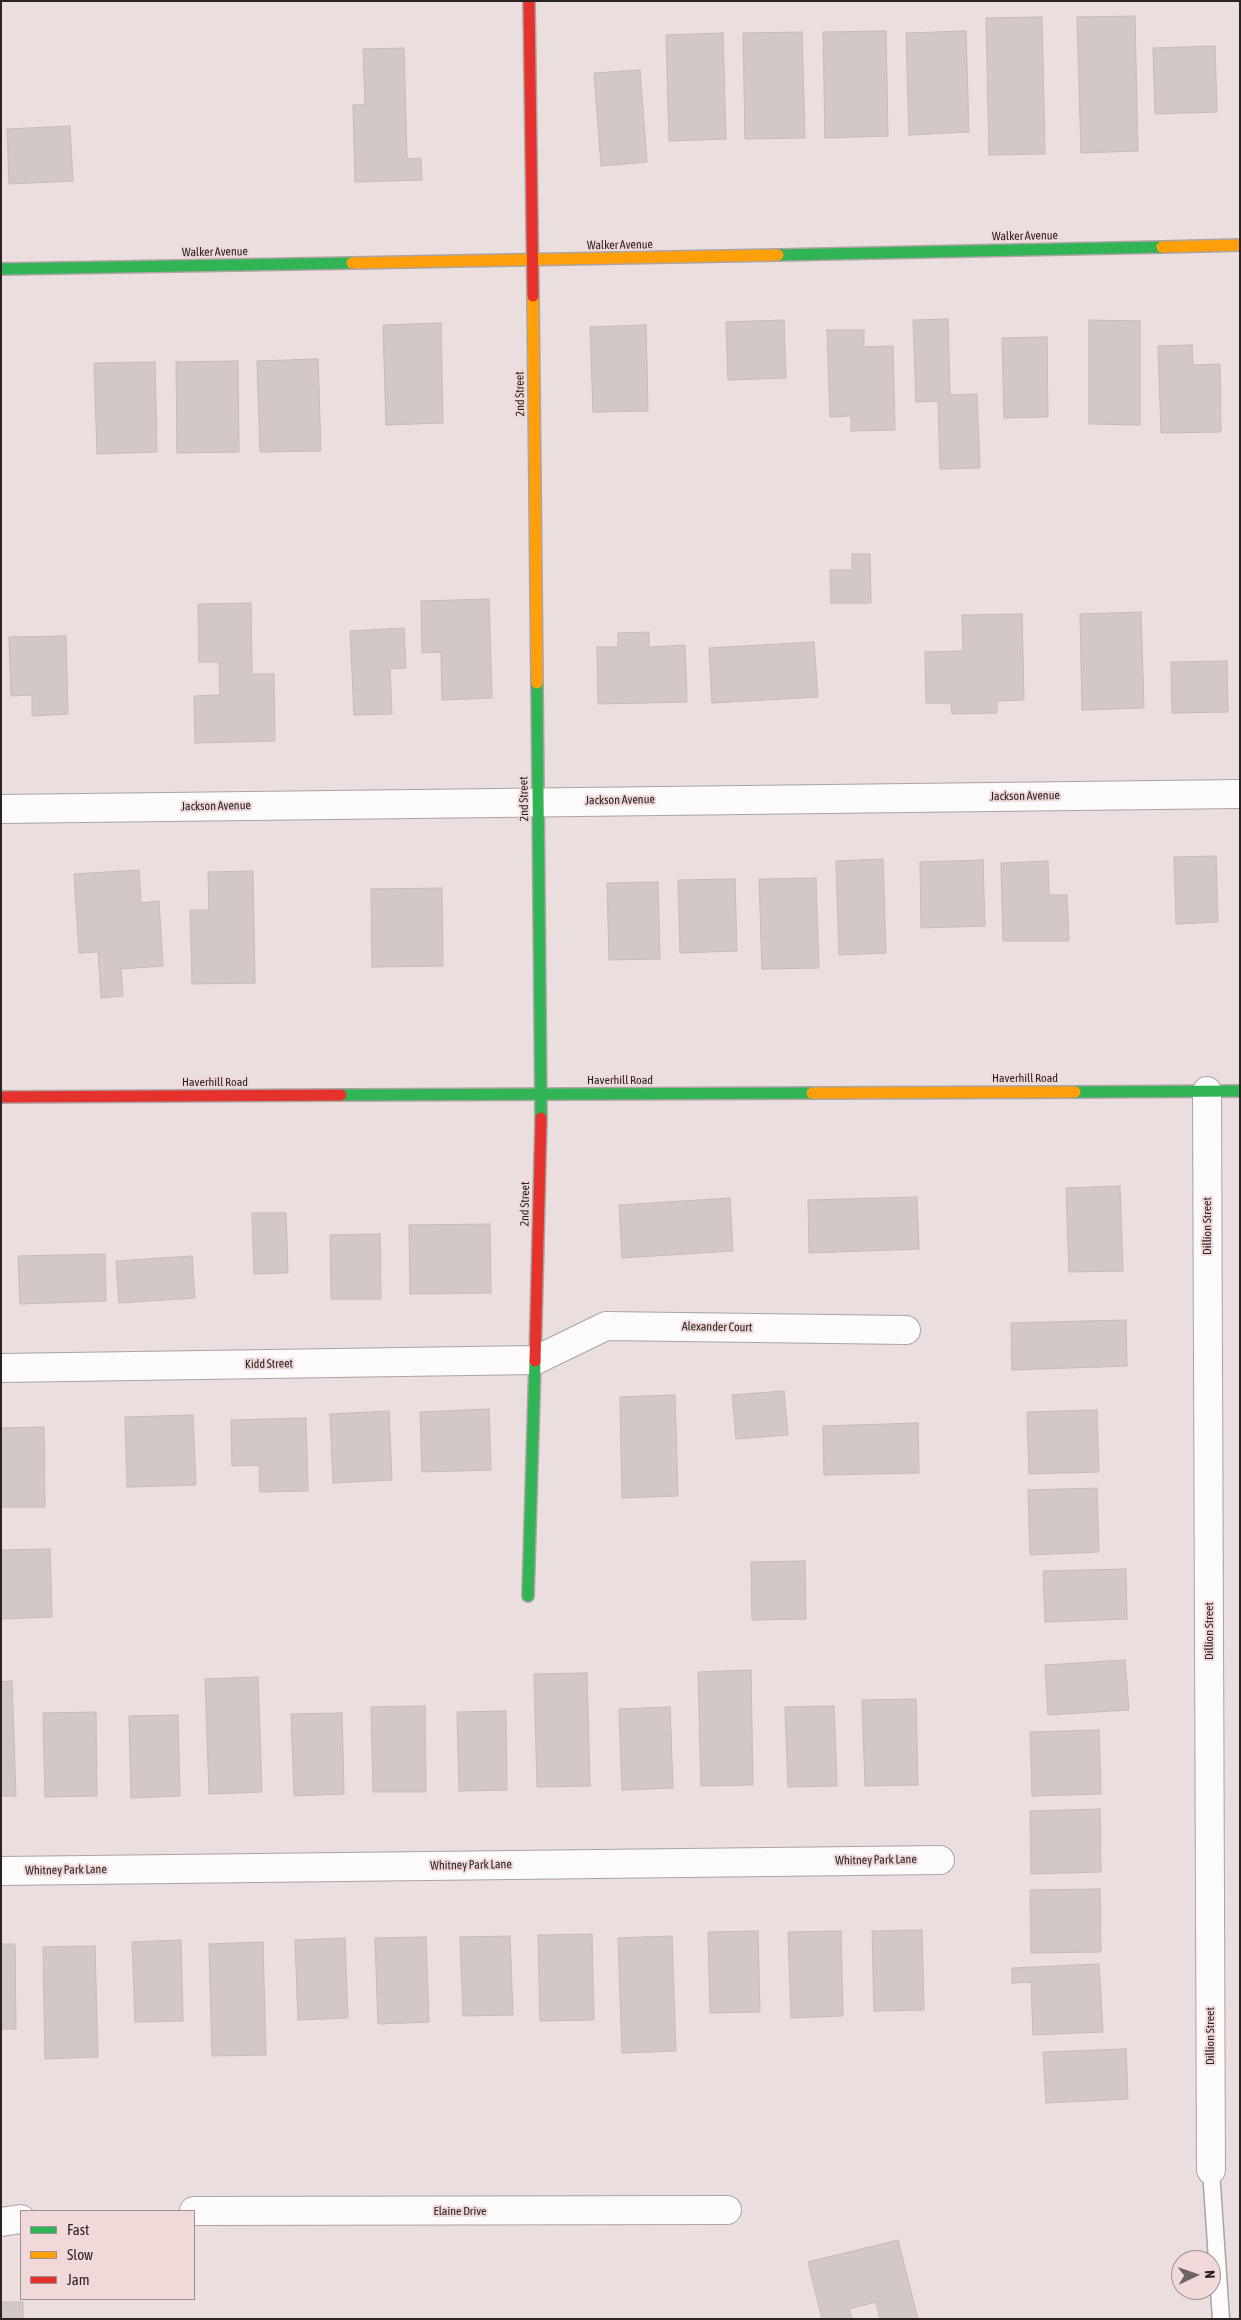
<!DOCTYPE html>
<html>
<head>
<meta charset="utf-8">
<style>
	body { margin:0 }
	#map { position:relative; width:1241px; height:2320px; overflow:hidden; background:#eadede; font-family:"Asap Condensed",sans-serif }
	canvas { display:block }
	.frame { position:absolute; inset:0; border:2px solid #2a2221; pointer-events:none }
	.legend { position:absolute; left:20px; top:2210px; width:175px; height:90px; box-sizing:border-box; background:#f0d9d8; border:1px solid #a1908f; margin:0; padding:6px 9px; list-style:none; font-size:15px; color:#2a2221 }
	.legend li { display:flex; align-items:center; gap:10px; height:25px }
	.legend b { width:25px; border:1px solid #a1908f }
	.north { position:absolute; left:1171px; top:2250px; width:50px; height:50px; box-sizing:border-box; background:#f0d9d8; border:1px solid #a1908f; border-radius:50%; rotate:87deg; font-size:14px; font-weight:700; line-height:20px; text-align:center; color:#2a2221 }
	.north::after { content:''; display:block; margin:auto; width:18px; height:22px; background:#6d6463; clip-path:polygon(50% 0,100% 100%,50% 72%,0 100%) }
</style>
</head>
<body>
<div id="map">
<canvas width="1241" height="2320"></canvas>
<div class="frame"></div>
<ul class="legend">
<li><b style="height:6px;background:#30b455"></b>Fast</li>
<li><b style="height:6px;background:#ff9f0a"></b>Slow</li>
<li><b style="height:6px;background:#e5322d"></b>Jam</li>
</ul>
<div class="north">N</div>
</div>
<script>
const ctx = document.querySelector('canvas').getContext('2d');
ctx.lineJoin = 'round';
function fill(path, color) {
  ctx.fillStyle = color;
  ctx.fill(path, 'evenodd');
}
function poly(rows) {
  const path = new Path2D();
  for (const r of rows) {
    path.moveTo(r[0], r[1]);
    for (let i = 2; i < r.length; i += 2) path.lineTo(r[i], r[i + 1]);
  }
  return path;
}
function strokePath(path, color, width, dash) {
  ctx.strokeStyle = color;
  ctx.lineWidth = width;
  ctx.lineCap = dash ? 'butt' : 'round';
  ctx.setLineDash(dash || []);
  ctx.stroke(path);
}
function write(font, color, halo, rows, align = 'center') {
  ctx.font = font + ' "Asap Condensed",sans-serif';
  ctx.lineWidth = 4;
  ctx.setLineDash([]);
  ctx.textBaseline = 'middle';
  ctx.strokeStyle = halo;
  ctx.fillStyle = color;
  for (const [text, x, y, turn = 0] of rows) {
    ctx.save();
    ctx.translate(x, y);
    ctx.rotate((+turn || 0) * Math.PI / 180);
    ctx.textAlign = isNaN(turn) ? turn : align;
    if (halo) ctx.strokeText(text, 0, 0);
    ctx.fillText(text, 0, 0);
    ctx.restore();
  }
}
const building = poly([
	[1135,16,1138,151,1081,153,1077,17,1135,16],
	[1042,17,1045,154,989,155,986,18,1042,17],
	[886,31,888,136,825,138,823,32,886,31],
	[966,31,969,132,909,135,906,33,966,31],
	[802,32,805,138,745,139,743,33,802,32],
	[723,33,726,139,669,141,666,35,723,33],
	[1215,46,1217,112,1155,114,1153,48,1215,46],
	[404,48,407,159,421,158,422,180,355,182,353,105,365,105,363,49,404,48],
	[640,70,647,162,601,166,594,73,640,70],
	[70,126,73,181,9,184,7,129,70,126],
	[948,319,950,395,977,394,980,468,940,469,938,401,916,402,913,320,948,319],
	[784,320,786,378,728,380,726,322,784,320],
	[1089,320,1140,321,1140,425,1089,424,1089,320],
	[441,323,443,423,386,425,383,325,441,323],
	[646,325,648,411,593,412,590,327,646,325],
	[827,330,864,330,864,347,893,346,895,430,851,431,851,416,830,417,827,330],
	[1047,337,1048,417,1004,418,1002,338,1047,337],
	[1192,345,1193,365,1220,364,1221,432,1161,433,1158,346,1192,345],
	[318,359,321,451,260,452,257,361,318,359],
	[238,361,239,452,177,453,176,362,238,361],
	[155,362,157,452,97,454,94,363,155,362],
	[852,554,870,554,871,603,831,603,830,570,852,570,852,554],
	[489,599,492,698,442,700,441,652,422,653,421,601,489,599],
	[251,603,252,674,274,674,275,741,195,743,194,696,220,695,219,662,199,662,198,604,251,603],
	[1141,612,1144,708,1082,710,1080,614,1141,612],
	[1022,614,1024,700,997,701,997,713,952,714,951,703,926,703,925,652,963,651,962,615,1022,614],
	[404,628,406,668,390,669,392,714,354,715,350,631,404,628],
	[649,632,649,647,685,645,687,702,598,704,597,647,618,647,618,633,649,632],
	[66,636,68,714,32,716,32,695,11,696,9,637,66,636],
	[814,642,818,697,712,703,709,648,814,642],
	[1227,661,1228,712,1172,713,1171,662,1227,661],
	[1216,856,1218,922,1176,924,1174,857,1216,856],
	[883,859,886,953,839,955,836,861,883,859],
	[983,860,985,926,921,928,920,862,983,860],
	[1048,861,1049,895,1067,895,1069,941,1003,941,1001,863,1048,861],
	[139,870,141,903,159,901,163,966,121,969,123,996,101,998,98,952,79,953,74,874,139,870],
	[253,871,255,983,192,984,190,910,209,910,208,872,253,871],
	[816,878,819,968,762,969,759,879,816,878],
	[735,879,737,951,680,953,678,880,735,879],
	[658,882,660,959,609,960,607,883,658,882],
	[442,888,443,966,372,967,371,889,442,888],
	[1120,1186,1123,1271,1069,1272,1066,1188,1120,1186],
	[917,1197,919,1249,809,1253,808,1200,917,1197],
	[730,1198,733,1251,622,1258,619,1205,730,1198],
	[252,1213,286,1213,288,1273,254,1274,252,1213],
	[490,1224,491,1293,410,1294,409,1225,490,1224],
	[380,1234,381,1299,331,1299,330,1235,380,1234],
	[105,1254,106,1301,20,1304,18,1256,105,1254],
	[192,1256,195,1298,119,1303,116,1261,192,1256],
	[1126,1320,1127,1366,1012,1370,1011,1323,1126,1320],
	[784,1391,788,1435,736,1439,732,1395,784,1391],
	[675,1395,678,1496,622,1498,620,1397,675,1395],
	[489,1409,491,1470,422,1472,420,1412,489,1409],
	[1097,1410,1099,1472,1029,1474,1027,1412,1097,1410],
	[389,1411,392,1480,333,1483,330,1414,389,1411],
	[193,1415,196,1485,127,1487,125,1417,193,1415],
	[306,1418,308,1491,260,1492,259,1465,232,1466,231,1420,306,1418],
	[918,1423,919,1473,824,1475,823,1426,918,1423],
	[44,1427,45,1507,1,1507,1,1428,44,1427],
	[1097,1488,1099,1552,1030,1555,1028,1490,1097,1488],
	[50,1549,52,1617,1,1619,1,1550,50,1549],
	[805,1561,806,1619,752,1620,751,1562,805,1561],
	[1126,1569,1127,1619,1045,1622,1043,1571,1126,1569],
	[1125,1660,1129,1710,1048,1715,1045,1665,1125,1660],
	[751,1670,753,1785,701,1786,698,1672,751,1670],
	[587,1673,590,1786,537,1787,534,1674,587,1673],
	[258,1677,262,1792,209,1794,205,1679,258,1677],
	[12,1681,16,1796,1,1796,1,1682,12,1681],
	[916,1699,918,1785,865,1786,862,1700,916,1699],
	[425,1706,426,1792,373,1792,371,1707,425,1706],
	[834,1706,837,1786,788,1787,785,1707,834,1706],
	[670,1707,673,1788,622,1790,619,1709,670,1707],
	[506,1711,507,1790,459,1791,457,1712,506,1711],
	[96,1712,97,1796,45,1797,43,1713,96,1712],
	[342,1713,344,1794,294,1796,291,1714,342,1713],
	[178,1715,180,1796,131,1798,129,1716,178,1715],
	[1099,1730,1101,1794,1032,1796,1030,1732,1099,1730],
	[1100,1809,1101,1872,1031,1874,1030,1811,1100,1809],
	[1100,1889,1101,1952,1031,1953,1030,1890,1100,1889],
	[922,1930,924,2010,874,2011,872,1931,922,1930],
	[758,1931,760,2012,710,2013,708,1932,758,1931],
	[841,1931,843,2016,791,2018,788,1932,841,1931],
	[592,1934,594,2020,540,2021,538,1935,592,1934],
	[510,1936,513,2015,463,2016,460,1937,510,1936],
	[672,1936,676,2051,622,2053,618,1938,672,1936],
	[426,1937,429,2022,378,2024,375,1938,426,1937],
	[345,1938,348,2018,298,2020,295,1940,345,1938],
	[181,1940,183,2021,135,2022,132,1942,181,1940],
	[263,1942,266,2055,212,2056,209,1944,263,1942],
	[1,1944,15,1944,16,2029,1,2029,1,1944],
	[95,1946,98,2057,45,2059,43,1947,95,1946],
	[1099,1964,1103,2032,1033,2035,1031,1982,1012,1983,1012,1968,1099,1964],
	[1126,2049,1128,2099,1046,2103,1043,2052,1126,2049],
	[898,2240,918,2319,880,2319,876,2302,849,2309,852,2319,822,2319,808,2262,898,2240],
	[1,2302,23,2302,23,2319,1,2319,1,2302]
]);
fill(building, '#d2c8c8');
strokePath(building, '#c5bbbb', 1);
const lane = poly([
	[1211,2170,1221,2319]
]);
const street = poly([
	[1,809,1240,794],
	[1207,1091,1211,2170],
	[1,1368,536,1360,606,1326,906,1330],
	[1,1871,940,1860],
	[194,2211,727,2210],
	[1,2222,21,2219]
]);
const fast = poly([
	[778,255,1162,247],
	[1,269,352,263],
	[537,683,541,1118],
	[1075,1092,1240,1091],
	[341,1095,812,1093],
	[528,1596,535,1361]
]);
const slow = poly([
	[1162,247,1240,245],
	[352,263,778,255],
	[533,296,537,683],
	[812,1093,1075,1092]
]);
const jam = poly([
	[529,1,533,296],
	[1,1097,341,1095],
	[535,1361,541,1118]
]);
strokePath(lane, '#aca3a3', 19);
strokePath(street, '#aca3a3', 30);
strokePath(fast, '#aca3a3', 14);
strokePath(slow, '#aca3a3', 14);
strokePath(jam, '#aca3a3', 14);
strokePath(lane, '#fcfafa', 16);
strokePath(street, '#fcfafa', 28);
strokePath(fast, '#30b455', 11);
strokePath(slow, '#ff9f0a', 11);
strokePath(jam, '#e5322d', 11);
write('12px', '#2a2221', '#f0d9d8', [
	["Walker Avenue",1025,236,-1],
	["Walker Avenue",620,245,-1],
	["Walker Avenue",215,252,-1],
	["2nd Street",520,394,-91],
	["Jackson Avenue",1025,796,-1],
	["2nd Street",524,799,-91],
	["Jackson Avenue",620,800,-1],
	["Jackson Avenue",216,806,-1],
	["Haverhill Road",1025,1078],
	["Haverhill Road",620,1080],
	["Haverhill Road",215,1082],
	["2nd Street",525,1204,-89],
	["Dillion Street",1207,1226,-90],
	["Alexander Court",717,1327,1],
	["Kidd Street",269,1364,-1],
	["Dillion Street",1209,1631,-90],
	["Whitney Park Lane",876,1860,-1],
	["Whitney Park Lane",471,1865,-1],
	["Whitney Park Lane",66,1870,-1],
	["Dillion Street",1210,2036,-90],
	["Elaine Drive",460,2211]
]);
</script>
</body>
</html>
